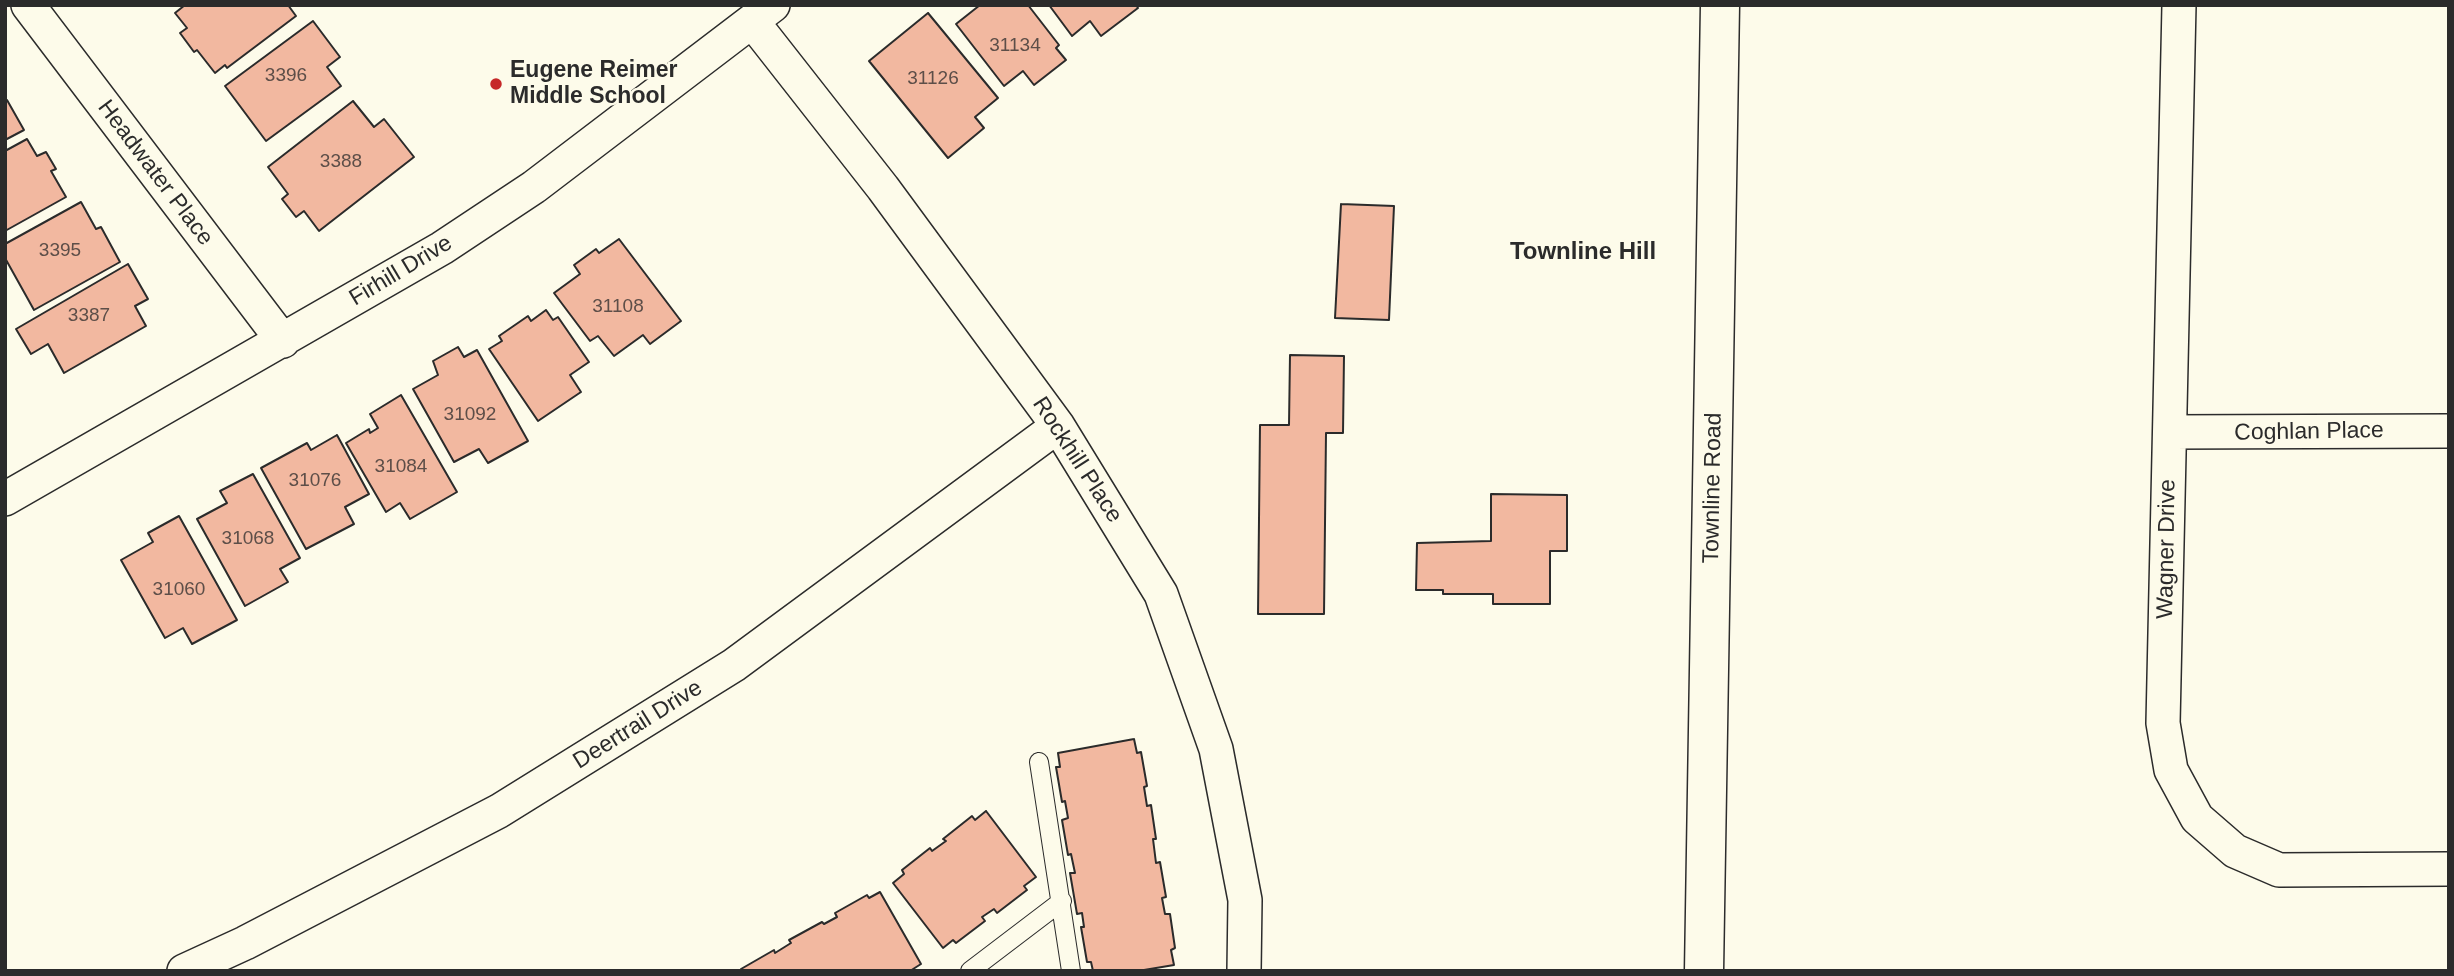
<!DOCTYPE html>
<html>
<head>
<meta charset="utf-8">
<style>
	body { margin:0 }
	#map { position:relative; width:2454px; height:976px; overflow:hidden; background:#fdfbea; font-family:Helvetica,sans-serif }
	canvas { display:block }
	.frame { position:absolute; inset:0; border:7px solid #2b2b2b; pointer-events:none }
</style>
</head>
<body>
<div id="map">
<canvas width="2454" height="976"></canvas>
<div class="frame"></div>
</div>
<script>
const ctx = document.querySelector('canvas').getContext('2d');
ctx.lineJoin = 'round';
function fill(path, color) {
  ctx.fillStyle = color;
  ctx.fill(path, 'evenodd');
}
function poly(rows) {
  const path = new Path2D();
  for (const r of rows) {
    path.moveTo(r[0], r[1]);
    for (let i = 2; i < r.length; i += 2) path.lineTo(r[i], r[i + 1]);
  }
  return path;
}
function strokePath(path, color, width, dash) {
  ctx.strokeStyle = color;
  ctx.lineWidth = width;
  ctx.lineCap = dash ? 'butt' : 'round';
  ctx.setLineDash(dash || []);
  ctx.stroke(path);
}
function write(font, color, halo, rows, align = 'center') {
  ctx.font = font + ' Helvetica,sans-serif';
  ctx.lineWidth = 5;
  ctx.setLineDash([]);
  ctx.textBaseline = 'middle';
  ctx.strokeStyle = halo;
  ctx.fillStyle = color;
  for (const [text, x, y, turn = 0] of rows) {
    ctx.save();
    ctx.translate(x, y);
    ctx.rotate((+turn || 0) * Math.PI / 180);
    ctx.textAlign = isNaN(turn) ? turn : align;
    if (halo) ctx.strokeText(text, 0, 0);
    ctx.fillText(text, 0, 0);
    ctx.restore();
  }
}
const building = poly([
	[185,5,288,5,296,16,227,68,225,65,215,73,197,50,194,52,180,33,187,28,175,13,185,5],
	[980,5,1028,5,1059,45,1056,48,1066,60,1034,85,1023,71,1004,86,956,24,980,5],
	[1049,5,1136,5,1138,8,1101,36,1090,21,1072,36,1049,5],
	[928,13,998,98,975,117,984,128,948,158,869,61,928,13],
	[313,21,340,57,327,67,341,86,266,141,225,86,313,21],
	[7,100,24,130,5,140,5,101,7,100],
	[353,101,374,127,384,119,414,157,319,231,304,211,296,217,282,199,288,194,268,167,353,101],
	[27,139,37,156,46,152,56,169,51,171,66,197,5,231,5,151,27,139],
	[81,202,96,229,101,227,120,262,34,310,5,258,5,244,81,202],
	[1341,204,1394,206,1389,320,1335,318,1341,204],
	[619,239,681,321,650,344,643,335,614,356,598,336,590,341,554,293,580,274,574,265,596,249,599,253,619,239],
	[128,264,148,299,135,306,146,326,64,373,48,344,31,354,16,329,128,264],
	[546,310,553,320,558,317,589,362,570,375,581,392,538,421,489,349,502,341,499,336,528,316,531,321,546,310],
	[458,347,464,357,477,350,528,441,488,463,479,449,454,462,413,389,438,375,433,361,458,347],
	[1290,355,1344,356,1343,433,1326,433,1324,614,1258,614,1260,425,1289,425,1290,355],
	[401,395,457,492,410,519,400,503,386,512,346,443,369,429,370,433,378,428,370,414,401,395],
	[337,435,369,494,345,507,354,524,306,549,261,468,307,443,311,450,337,435],
	[253,474,300,558,280,569,288,582,245,606,197,519,227,503,220,491,253,474],
	[1491,494,1567,495,1567,551,1550,551,1550,604,1493,604,1493,594,1443,594,1443,590,1416,590,1417,543,1491,541,1491,494],
	[179,516,237,620,192,644,183,628,165,638,121,560,153,542,148,533,179,516],
	[1134,739,1137,753,1141,752,1147,786,1144,787,1147,806,1151,805,1156,839,1153,839,1156,863,1160,862,1166,897,1162,898,1165,914,1170,914,1175,948,1171,950,1174,965,1138,971,1093,971,1091,962,1087,962,1081,927,1084,927,1082,913,1077,914,1070,873,1075,873,1071,854,1068,855,1062,820,1068,818,1065,801,1062,802,1056,767,1060,767,1058,753,1134,739],
	[986,811,1036,877,1024,886,1027,890,997,913,994,909,982,917,985,921,956,943,953,940,943,948,893,883,904,874,902,870,930,848,932,851,946,841,943,839,972,816,975,820,986,811],
	[880,892,921,964,910,971,742,971,741,969,774,950,775,953,791,943,789,940,822,922,824,924,837,917,835,913,867,895,869,898,880,892]
]);
fill(building, '#f2b8a0');
strokePath(building, '#2b2b2b', 2);
const lane = poly([
	[1039,762,1071,971],
	[970,971,1062,901]
]);
const street = poly([
	[28,5,283,341],
	[2179,5,2163,723,2171,770,2197,818,2235,851,2279,870,2449,869],
	[752,21,883,188,1058,426,1161,594,1216,749,1245,900,1244,971],
	[2170,432,2449,431],
	[5,499,442,248,534,187,773,5],
	[184,971,245,943,499,811,734,665,1058,426]
]);
const secondary = poly([
	[1704,971,1720,5]
]);
strokePath(lane, '#2b2b2b', 20);
strokePath(street, '#2b2b2b', 36);
strokePath(secondary, '#2b2b2b', 41);
strokePath(lane, '#fdfbea', 18);
strokePath(street, '#fdfbea', 33);
strokePath(secondary, '#fdfbea', 38);
for (const [x, y, r, color] of [
	[496,84,7,"#c62828"]
]) {
  const dot = new Path2D();
  dot.arc(x, y, r, 0, 2 * Math.PI);
  ctx.fillStyle = color;
  ctx.fill(dot);
  strokePath(dot, '#fdfbea', 2.5);
}
write('19px', '#5d4e48', null, [
	["31134",1015,46],
	["3396",286,76],
	["31126",933,79],
	["3388",341,162],
	["3395",60,251],
	["31108",618,307],
	["3387",89,316],
	["31092",470,415],
	["31084",401,467],
	["31076",315,481],
	["31068",248,539],
	["31060",179,590]
]);
write('bold 23px', '#2b2b2b', '#fdfbea', [
	["Eugene Reimer",510,71],
	["Middle School",510,97]
], 'left');
write('23px', '#2b2b2b', '#fdfbea', [
	["Headwater Place",155,173,53],
	["Firhill Drive",401,271,-31],
	["Coghlan Place",2309,432,-1],
	["Rockhill Place",1077,460,57],
	["Townline Road",1713,488,-89],
	["Wagner Drive",2167,549,-89],
	["Deertrail Drive",638,725,-32]
]);
write('bold 24px', '#2b2b2b', '#fdfbea', [
	["Townline Hill",1583,252]
]);
</script>
</body>
</html>
